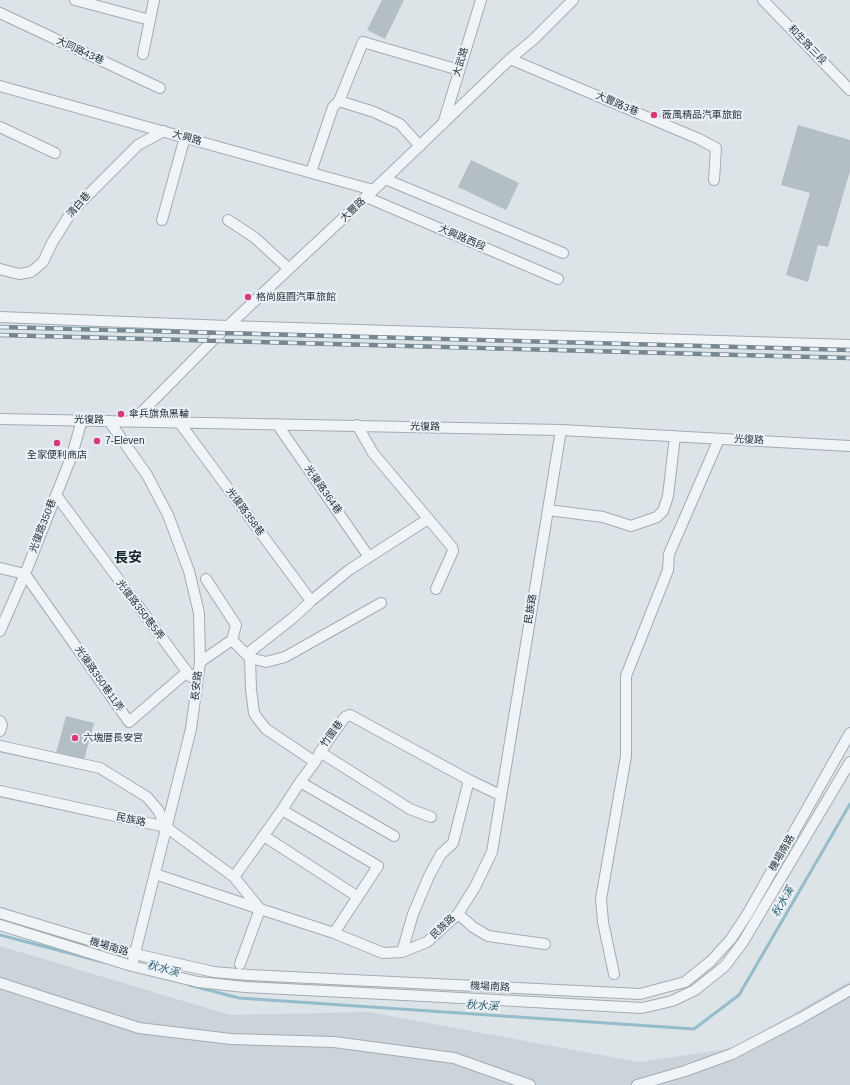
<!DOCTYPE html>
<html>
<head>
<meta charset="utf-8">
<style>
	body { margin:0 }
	canvas { display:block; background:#dde4e8 }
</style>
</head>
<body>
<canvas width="850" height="1085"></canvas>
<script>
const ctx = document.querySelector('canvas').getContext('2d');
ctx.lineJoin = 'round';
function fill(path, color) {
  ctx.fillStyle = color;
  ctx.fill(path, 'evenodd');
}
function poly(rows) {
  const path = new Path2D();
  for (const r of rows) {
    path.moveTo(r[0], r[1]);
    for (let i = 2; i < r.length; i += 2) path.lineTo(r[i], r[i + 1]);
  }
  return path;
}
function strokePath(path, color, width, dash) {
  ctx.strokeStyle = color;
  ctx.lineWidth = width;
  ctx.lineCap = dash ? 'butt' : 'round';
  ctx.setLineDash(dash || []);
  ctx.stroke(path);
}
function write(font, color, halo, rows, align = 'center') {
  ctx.font = font + ' Arial,"Noto Sans TC",sans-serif';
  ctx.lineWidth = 4;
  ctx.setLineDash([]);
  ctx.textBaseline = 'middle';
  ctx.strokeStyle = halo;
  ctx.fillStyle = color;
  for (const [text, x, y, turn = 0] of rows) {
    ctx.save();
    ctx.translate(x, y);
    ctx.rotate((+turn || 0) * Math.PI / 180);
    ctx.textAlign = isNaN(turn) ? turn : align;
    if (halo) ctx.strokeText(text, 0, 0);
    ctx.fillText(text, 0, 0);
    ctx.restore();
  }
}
fill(poly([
	[0,946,230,1015,369,1012,639,1062,734,1048,850,981,850,1085,0,1085]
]), '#cbd4da');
strokePath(poly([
	[0,935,103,962],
	[189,985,239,998,694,1029,739,995,850,804]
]), '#95bcca', 3);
fill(poly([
	[382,0,404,0,385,39,367,30],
	[798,125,850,140,850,171,828,247,818,245,808,282,786,275,810,193,781,185],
	[471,160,519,183,506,210,458,187],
	[66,716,94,723,84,760,56,753]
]), '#b4bec5');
const minor = poly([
	[75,0,150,20],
	[763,0,850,90],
	[0,13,160,88],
	[143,54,154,0],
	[510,59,699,139,716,148,714,180],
	[0,86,373,190],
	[339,101,374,112,400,124,420,146],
	[443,124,481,0],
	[0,127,55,153],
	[311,172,333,107,339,101,363,42,459,70],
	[385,179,563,253],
	[366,197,558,279],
	[162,220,185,137],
	[228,220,254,237,289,269],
	[0,269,19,274,31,272,43,262,52,243,72,211,138,145,164,131],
	[0,317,227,326,850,345],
	[0,419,561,430,850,446],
	[109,421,147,475,168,515,189,571,199,613,200,662,191,729,133,961],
	[133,421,214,339,385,179,510,59,534,39,573,0],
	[179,422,311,601],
	[277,424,369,557],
	[357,425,373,453,452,547,453,551,436,589],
	[56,495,191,677],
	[548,510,603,517,631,526,657,517,663,511,668,496,675,436],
	[0,568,25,574,129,722,187,672],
	[206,579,236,625,232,640,250,658,251,689,254,713,258,719,266,729,315,762],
	[0,631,25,574,72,455,82,420],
	[247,654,294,617,311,601,349,570,428,519],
	[250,658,266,662,285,657,381,603],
	[200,662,232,640],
	[0,721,2,725,0,731],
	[0,746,100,768,147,797,158,810,166,827],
	[320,752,410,809,431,817],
	[300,782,394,836],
	[0,791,166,827,234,877,260,909,334,933,383,953,402,952,427,942,458,914,475,887,492,852,561,430],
	[282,810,378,866,334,933],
	[264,836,358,897],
	[155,874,260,909,240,964],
	[234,877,282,810,300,782,315,762,320,752,345,717,350,715,469,780,500,795],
	[0,913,135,954,214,972,249,975,640,994,685,982,711,961,731,939,748,913,850,733],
	[458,914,473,927,488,936,545,944],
	[0,925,132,966,198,982,245,987,424,996,642,1008,672,1001,695,990,725,966,743,942,850,762],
	[402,952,413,914,429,876,441,854,453,843,469,780],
	[614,974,603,922,601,899,626,756,626,676,668,570,669,554,719,439],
	[0,983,139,1028,231,1039,334,1042,454,1058,530,1085],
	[637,1085,685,1071,732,1054,801,1018,850,990]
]);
strokePath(minor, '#a2acb2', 12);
strokePath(minor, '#f0f4f6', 10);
const rail = poly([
	[0,327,850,350],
	[0,335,850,358]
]);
strokePath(rail, '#768792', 4.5);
strokePath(rail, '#ecf2f5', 3, [9]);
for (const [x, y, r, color] of [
	[654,115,4,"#d63976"],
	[248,297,4,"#d63976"],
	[121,414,4,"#d63976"],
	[97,441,4,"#d63976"],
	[57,443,4,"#d63976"],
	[75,738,4,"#d63976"]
]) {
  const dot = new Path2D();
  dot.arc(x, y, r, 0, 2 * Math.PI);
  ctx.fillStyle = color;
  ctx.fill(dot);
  strokePath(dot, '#ecf2f5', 1.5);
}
write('10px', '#26353f', '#ecf2f5', [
	["和生路三段",807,45,46],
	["大同路43巷",80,51,25],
	["大武路",461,62,-73],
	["大豐路3巷",617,104,23],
	["大興路",187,138,16],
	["清白巷",79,205,-49],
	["大豐路",353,210,-43],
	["大興路西段",462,238,23],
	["光復路",89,420,1],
	["光復路",425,427,1],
	["光復路",749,440,3],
	["光復路364巷",323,490,55],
	["光復路358巷",245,512,54],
	["光復路350巷",43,526,-69],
	["民族路",531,609,-81],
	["光復路350巷5弄",140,610,53],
	["光復路350巷11弄",99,679,55],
	["長安路",197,686,-83],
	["竹圍巷",332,734,-54],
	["民族路",131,820,12],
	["機場南路",782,853,-60],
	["民族路",443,927,-43],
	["機場南路",109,947,17],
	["機場南路",490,987,3]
]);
write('10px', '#26353f', '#ecf2f5', [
	["薇風精品汽車旅館",662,115],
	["格尚庭園汽車旅館",256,297],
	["傘兵旗魚黑輪",129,414],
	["7-Eleven",105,441],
	["全家便利商店",57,455,"center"],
	["六塊厝長安宮",83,738]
], 'left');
write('italic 11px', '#2e5f75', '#ecf2f5', [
	["秋水溪",783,902,-60],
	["秋水溪",163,969,15],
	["秋水溪",482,1006,4]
]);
write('bold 14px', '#182630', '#ecf2f5', [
	["長安",128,558]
]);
</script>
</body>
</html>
